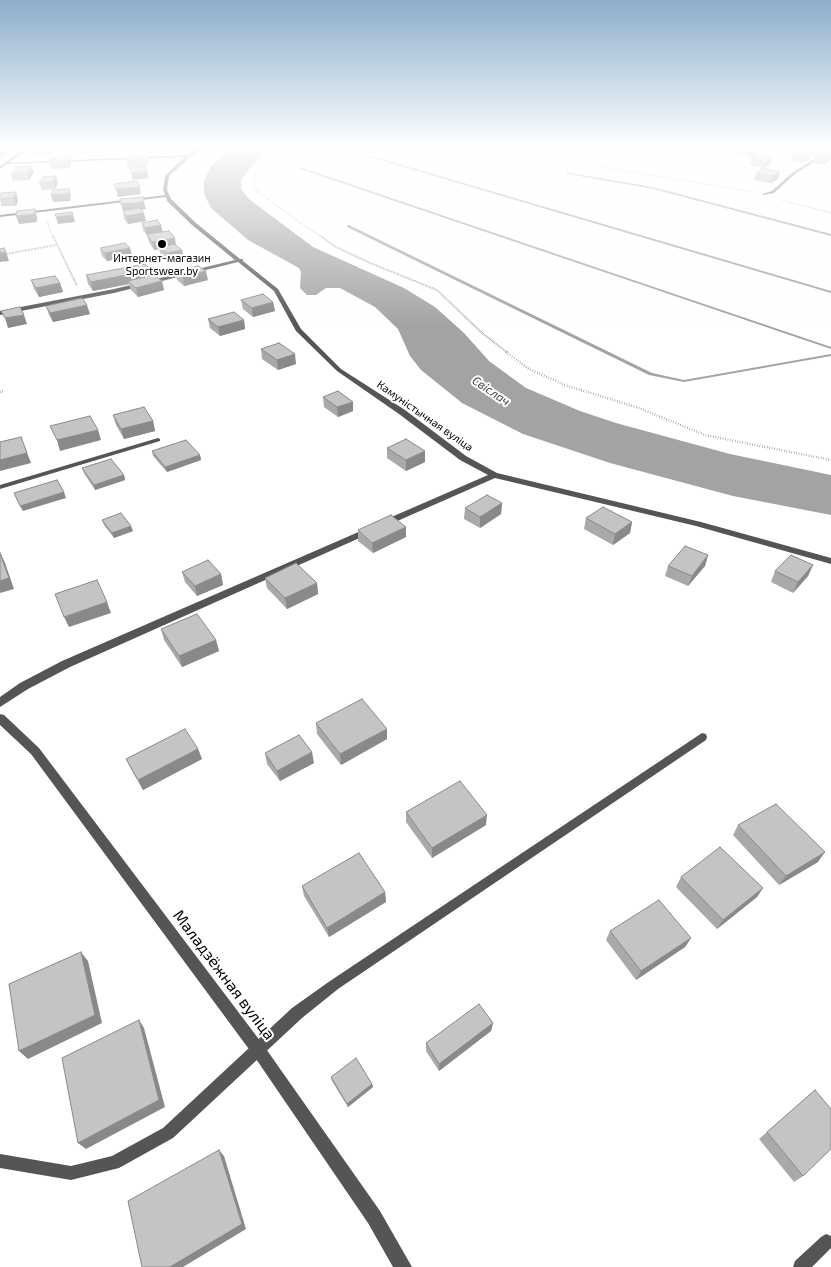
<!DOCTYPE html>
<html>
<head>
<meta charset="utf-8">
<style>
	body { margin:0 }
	canvas { display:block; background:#fff }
</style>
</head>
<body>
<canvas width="831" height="1267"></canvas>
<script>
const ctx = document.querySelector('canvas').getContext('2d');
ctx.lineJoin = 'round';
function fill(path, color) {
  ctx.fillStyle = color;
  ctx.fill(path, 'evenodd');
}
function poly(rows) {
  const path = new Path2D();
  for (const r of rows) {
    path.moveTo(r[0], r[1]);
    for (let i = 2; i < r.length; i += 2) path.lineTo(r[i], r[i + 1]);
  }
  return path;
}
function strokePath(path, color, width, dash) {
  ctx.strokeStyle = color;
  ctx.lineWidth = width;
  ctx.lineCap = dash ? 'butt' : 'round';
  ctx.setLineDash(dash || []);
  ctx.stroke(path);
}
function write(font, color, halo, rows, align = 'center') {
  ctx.font = font + ' "Exo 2",sans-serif';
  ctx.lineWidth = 4;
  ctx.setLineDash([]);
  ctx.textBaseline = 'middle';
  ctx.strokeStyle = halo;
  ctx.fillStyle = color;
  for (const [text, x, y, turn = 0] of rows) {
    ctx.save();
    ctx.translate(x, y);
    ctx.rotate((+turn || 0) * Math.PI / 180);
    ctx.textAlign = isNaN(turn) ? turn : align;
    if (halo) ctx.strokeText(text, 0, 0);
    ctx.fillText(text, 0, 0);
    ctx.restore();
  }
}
fill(poly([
	[232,148,266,148,241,180,241,189,249,199,313,247,404,288,435,307,464,333,489,361,526,388,580,411,616,423,730,454,831,475,831,515,733,496,610,463,523,434,462,403,421,370,410,356,398,329,375,307,340,288,326,288,316,295,307,295,300,288,301,272,299,268,248,240,211,208,204,194,204,181,211,166]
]), '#a3a3a3');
fill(poly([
	[369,155,831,291,831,293,369,157,369,155],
	[300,167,831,347,831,349,300,169,300,167],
	[566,172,653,187,831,234,831,236,653,189,567,174,566,172],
	[347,225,349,225,652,373,684,380,831,354,831,356,684,382,649,375,347,227,347,225]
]), '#a3a3a3');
strokePath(poly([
	[290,148,272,156,256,173,253,182,258,192,322,238],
	[529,148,590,165,753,192],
	[781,200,831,213],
	[47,221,53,238]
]), '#777', 1, [0.5, 1]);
strokePath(poly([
	[53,236,77,286],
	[321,236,334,246,370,263,437,290,482,333,508,353],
	[6,254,56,245]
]), '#777', 2, [0.5, 1]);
strokePath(poly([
	[506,352,529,369,565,385,639,408,705,435,831,460],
	[0,392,4,391]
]), '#777', 2.5, [0.5, 2]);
fill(poly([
	[831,149,831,151,795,174,774,193,764,195,762,194,772,191,793,172,831,149],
	[188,155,189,157,6,164,4,163,188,155],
	[158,438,160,439,160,441,0,489,0,485,158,438],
	[702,733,706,734,707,737,706,740,338,989,302,1018,173,1138,119,1168,71,1180,0,1168,0,1154,71,1166,112,1156,163,1128,292,1008,330,981,702,733],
	[826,1234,831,1236,831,1248,812,1267,793,1267,795,1261,821,1237,826,1234]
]), '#555');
fill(poly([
	[196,148,201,148,169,176,167,190,171,199,196,223,240,259,243,259,243,261,278,289,301,329,341,369,405,410,466,456,497,473,701,522,831,558,831,564,696,526,495,478,386,526,380,526,379,524,380,522,488,475,460,460,399,414,337,371,296,331,274,291,238,262,114,293,0,315,0,311,114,289,235,260,192,225,167,201,166,197,0,217,0,215,165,195,163,190,165,176,179,162,196,148],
	[828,148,831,148,831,149,829,149,828,148],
	[370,527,373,528,374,530,373,532,70,667,28,689,0,707,0,697,20,683,62,661,370,527]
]), '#555');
fill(poly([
	[25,148,30,148,0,169,0,166,25,148],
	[0,714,4,715,39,748,264,1046,380,1211,412,1267,393,1267,368,1223,254,1056,31,754,0,725,0,714]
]), '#555');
fill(poly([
	[0,148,14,148,3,149,5,155,0,159],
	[31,148,54,148,54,149,49,155,33,155],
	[83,148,100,148,97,154,85,154],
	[154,148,168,148,168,149,154,150],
	[798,148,822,148,820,153,831,153,830,160,824,165,813,163,815,157,811,156,810,159,802,163,790,161,792,154,802,149],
	[738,151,758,154,751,157,737,154],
	[147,155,148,162,147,166,128,167,126,160],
	[70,157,71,164,69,168,50,169,48,162],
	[751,158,772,158,770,164,764,168,749,165],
	[763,168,778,179,771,183,754,180,756,173],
	[34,173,29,180,13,181,11,174],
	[56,176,58,183,55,189,42,190,39,183],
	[1,193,18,200,16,206,1,206,0,195],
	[146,209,141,210,146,221,128,224,124,219,123,211],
	[142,223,162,232,176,246,184,258,169,262,161,256,159,249,154,250,149,242,147,235,143,230],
	[100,248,130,248,132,256,107,261,102,256],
	[175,271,208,280,184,286,177,280],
	[86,275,152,276,162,281,164,290,138,297,131,290,129,284,93,291,88,284],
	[31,280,60,283,63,292,39,297,34,289],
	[241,300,273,302,275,311,253,317,243,309],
	[46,306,90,314,53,322,49,315],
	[208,319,244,320,245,329,220,336,210,328],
	[261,349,296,364,278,370,262,359],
	[323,397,353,411,338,417,324,407],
	[113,415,153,421,155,431,124,439,116,425],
	[387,448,425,451,425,462,406,471,387,458],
	[152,451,200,455,201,460,167,472,153,456],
	[82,468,124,475,125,480,95,490,84,473],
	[502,503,501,514,480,528,464,519,465,508],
	[586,518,632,522,630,533,613,545,584,529],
	[102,520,133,531,114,538,104,525],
	[406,527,406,537,373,553,358,541,358,530],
	[708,555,705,566,688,586,665,576,668,566],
	[813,565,808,576,793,593,771,582,775,571],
	[182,572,221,574,223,585,197,596,185,582],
	[265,578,317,583,318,594,287,609,267,588],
	[161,629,216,640,219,651,182,667,164,640],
	[316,723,387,739,341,765,317,734],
	[198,749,202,759,143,790,131,769,126,759],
	[265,753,314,763,280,781,267,764],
	[406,812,486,825,432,858,406,822],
	[738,825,818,862,779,885,733,835],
	[681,877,763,888,757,897,717,929,676,887],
	[302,886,385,892,386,902,329,937,304,896],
	[610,931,691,938,685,947,636,980,606,940],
	[493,1023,491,1031,439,1071,426,1051,426,1043],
	[331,1077,372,1084,373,1087,348,1107,332,1081],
	[815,1090,803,1176,794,1182,759,1139]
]), '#a9a9a9');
fill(poly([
	[2,148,5,155,1,159,0,151],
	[47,148,54,148,54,149,49,155],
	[96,148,100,148,97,154],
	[821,148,822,148,820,154,816,156,818,150],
	[759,150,758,154,751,157,752,154],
	[812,152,810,159,802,163,804,156],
	[147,155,148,162,147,166,146,159],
	[831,155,830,160,824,165,826,158],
	[70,157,71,164,69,168,68,161],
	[772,158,770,164,764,168,766,161],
	[31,166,34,173,29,180,27,173],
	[147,171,149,178,133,180,131,173],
	[780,172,778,179,771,183,773,176],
	[56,176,58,183,55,189,53,182],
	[140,187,141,194,118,197,116,189],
	[69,189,71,196,70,201,53,202,51,195],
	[16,192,18,200,16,206,13,198],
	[144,202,146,209,123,211,121,204],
	[35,209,37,217,37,222,19,224,16,216],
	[144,213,146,221,128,224,126,216],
	[73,215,75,222,58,224,56,217],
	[161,225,163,233,147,236,145,228],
	[175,238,176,246,154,250,152,242],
	[130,248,132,256,107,261,105,253],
	[182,250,184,258,169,262,167,253],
	[6,252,9,261,0,262,0,253],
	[151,270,153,279,128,281,129,284,93,291,91,282],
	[206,271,208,280,184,286,183,277],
	[162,281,164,290,138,297,136,288],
	[60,283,63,292,39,297,36,288],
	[273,302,275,311,253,317,252,308],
	[87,305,90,314,53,322,50,313],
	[24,315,27,324,8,328,5,318],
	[244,320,245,329,220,336,218,327],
	[295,354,296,364,278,370,277,360],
	[353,402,353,411,338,417,337,407],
	[153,421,155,431,124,439,121,429],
	[98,430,101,440,60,451,57,440],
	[21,437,31,463,0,471,0,460],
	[425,451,425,462,406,471,406,460],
	[200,455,201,460,167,472,165,467],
	[124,475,125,480,95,490,94,485],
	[64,492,66,498,23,511,20,506],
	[502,503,501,514,480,528,480,517],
	[632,522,630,533,613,545,615,534],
	[131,526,133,531,114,538,112,533],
	[406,527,406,537,373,553,372,543],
	[0,552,5,563,14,589,0,593],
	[708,555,705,566,688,586,692,576],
	[813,565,808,576,793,593,798,582],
	[221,574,223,585,197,596,195,586],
	[317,583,318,594,287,609,285,598],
	[107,602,111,613,69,627,64,617],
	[216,640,219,651,182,667,179,656],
	[387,729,387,739,341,765,340,754],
	[198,749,202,759,143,790,138,780],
	[312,752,314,763,280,781,277,771],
	[487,815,486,825,432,858,432,848],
	[825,852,818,862,779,885,786,876],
	[763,888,757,897,717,929,723,920],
	[385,892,386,902,329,937,327,928],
	[691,938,685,947,636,980,641,971],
	[81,952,88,961,102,1023,28,1059,19,1051],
	[139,1020,144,1028,165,1107,86,1149,78,1143],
	[493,1023,491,1031,439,1071,439,1064],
	[372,1084,373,1087,348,1107,347,1104],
	[219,1150,224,1156,246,1229,183,1267,170,1267]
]), '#898989');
const building = poly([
	[743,148,747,148,759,150,752,154,738,151,743,148],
	[804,148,821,148,818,150,812,149,812,152,804,156,792,154,804,148],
	[822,152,831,153,831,155,826,158,816,156,822,152],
	[147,155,146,159,126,160,127,156,147,155],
	[757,155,772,158,766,161,751,158,757,155],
	[70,157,68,161,48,162,50,158,70,157],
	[31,166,27,173,11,174,16,167,31,166],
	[145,167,147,171,131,173,129,168,145,167],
	[763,168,780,172,773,176,756,173,763,168],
	[56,176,53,182,39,183,43,177,56,176],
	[137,181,140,187,116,189,114,184,137,181],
	[69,189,68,194,51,195,53,190,69,189],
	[16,192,13,198,0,199,0,195,1,193,16,192],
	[143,197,144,202,121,204,120,199,143,197],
	[140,208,144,213,126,216,123,211,140,208],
	[35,209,35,214,16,216,17,211,35,209],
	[72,212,73,215,56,217,55,214,72,212],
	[157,220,161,225,145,228,142,223,157,220],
	[169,231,175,238,152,242,147,234,169,231],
	[125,243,130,248,105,253,100,248,125,243],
	[174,244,182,250,167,253,159,248,174,244],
	[4,248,6,252,0,253,0,249,4,248],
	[145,264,151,270,91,282,86,275,145,264],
	[198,266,206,271,183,277,175,271,198,266],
	[154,275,162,281,136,288,128,281,154,275],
	[55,276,60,283,36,288,31,280,55,276],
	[263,294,273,302,252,308,241,300,263,294],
	[82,298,87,305,50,313,46,306,82,298],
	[20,307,24,315,5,318,1,311,20,307],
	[234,312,244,320,218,327,208,319,234,312],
	[279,343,295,354,277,360,261,349,279,343],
	[338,391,353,402,337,407,323,397,338,391],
	[144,407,153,421,121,429,113,415,144,407],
	[90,416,98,430,57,440,50,426,90,416],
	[21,437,27,453,0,460,0,442,21,437],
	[406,439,425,451,406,460,387,448,406,439],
	[186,440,200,455,165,467,152,451,186,440],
	[111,459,124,475,94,485,82,468,111,459],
	[57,480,64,492,20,506,14,493,57,480],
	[487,495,502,503,480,517,465,508,487,495],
	[603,507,632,522,615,534,586,518,603,507],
	[121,513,131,526,112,533,102,520,121,513],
	[391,515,406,527,372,543,358,530,391,515],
	[685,546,708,555,692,576,668,566,685,546],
	[0,553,9,578,0,581,0,553],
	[791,555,813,565,798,582,775,571,791,555],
	[208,560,221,574,195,586,182,572,208,560],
	[296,563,317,583,285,598,265,578,296,563],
	[97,580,107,602,64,617,55,594,97,580],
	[197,614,216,640,179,656,161,629,197,614],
	[362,699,387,729,340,754,316,723,362,699],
	[185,729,198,749,138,780,126,759,185,729],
	[299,735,312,752,277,771,265,753,299,735],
	[460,781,487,815,432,848,406,812,460,781],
	[776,804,825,852,786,876,738,825,776,804],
	[720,847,763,888,723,920,681,877,720,847],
	[359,853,385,892,327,928,302,886,359,853],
	[659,900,691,938,641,971,610,931,659,900],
	[81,952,95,1015,19,1051,9,984,81,952],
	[479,1004,493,1023,439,1064,426,1043,479,1004],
	[139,1020,159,1100,78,1143,62,1058,139,1020],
	[356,1058,372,1084,347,1104,331,1077,356,1058],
	[815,1090,831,1109,831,1149,803,1176,767,1132,815,1090],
	[219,1150,242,1224,170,1267,142,1267,128,1201,219,1150]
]);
fill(building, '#c4c4c4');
strokePath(building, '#898989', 1);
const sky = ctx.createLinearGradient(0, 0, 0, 326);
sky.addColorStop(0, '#8cadcc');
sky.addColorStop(0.45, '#fff');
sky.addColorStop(1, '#ffffff00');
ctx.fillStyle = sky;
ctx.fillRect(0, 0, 831, 326);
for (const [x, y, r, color] of [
	[162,244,5,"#000"]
]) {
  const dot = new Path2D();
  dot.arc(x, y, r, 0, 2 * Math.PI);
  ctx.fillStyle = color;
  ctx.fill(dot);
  strokePath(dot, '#fff', 2);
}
write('11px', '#000', '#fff', [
	["Интернет-магазин",162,258],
	["Sportswear.by",162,271]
]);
write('11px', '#000', '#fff', [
	["Камуністычная вуліца",425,416,35]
]);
write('italic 12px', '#444', '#fff', [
	["Свіслач",491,391,34]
]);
write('16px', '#000', '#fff', [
	["Маладзёжная вуліца",224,975,53]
]);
</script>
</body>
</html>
